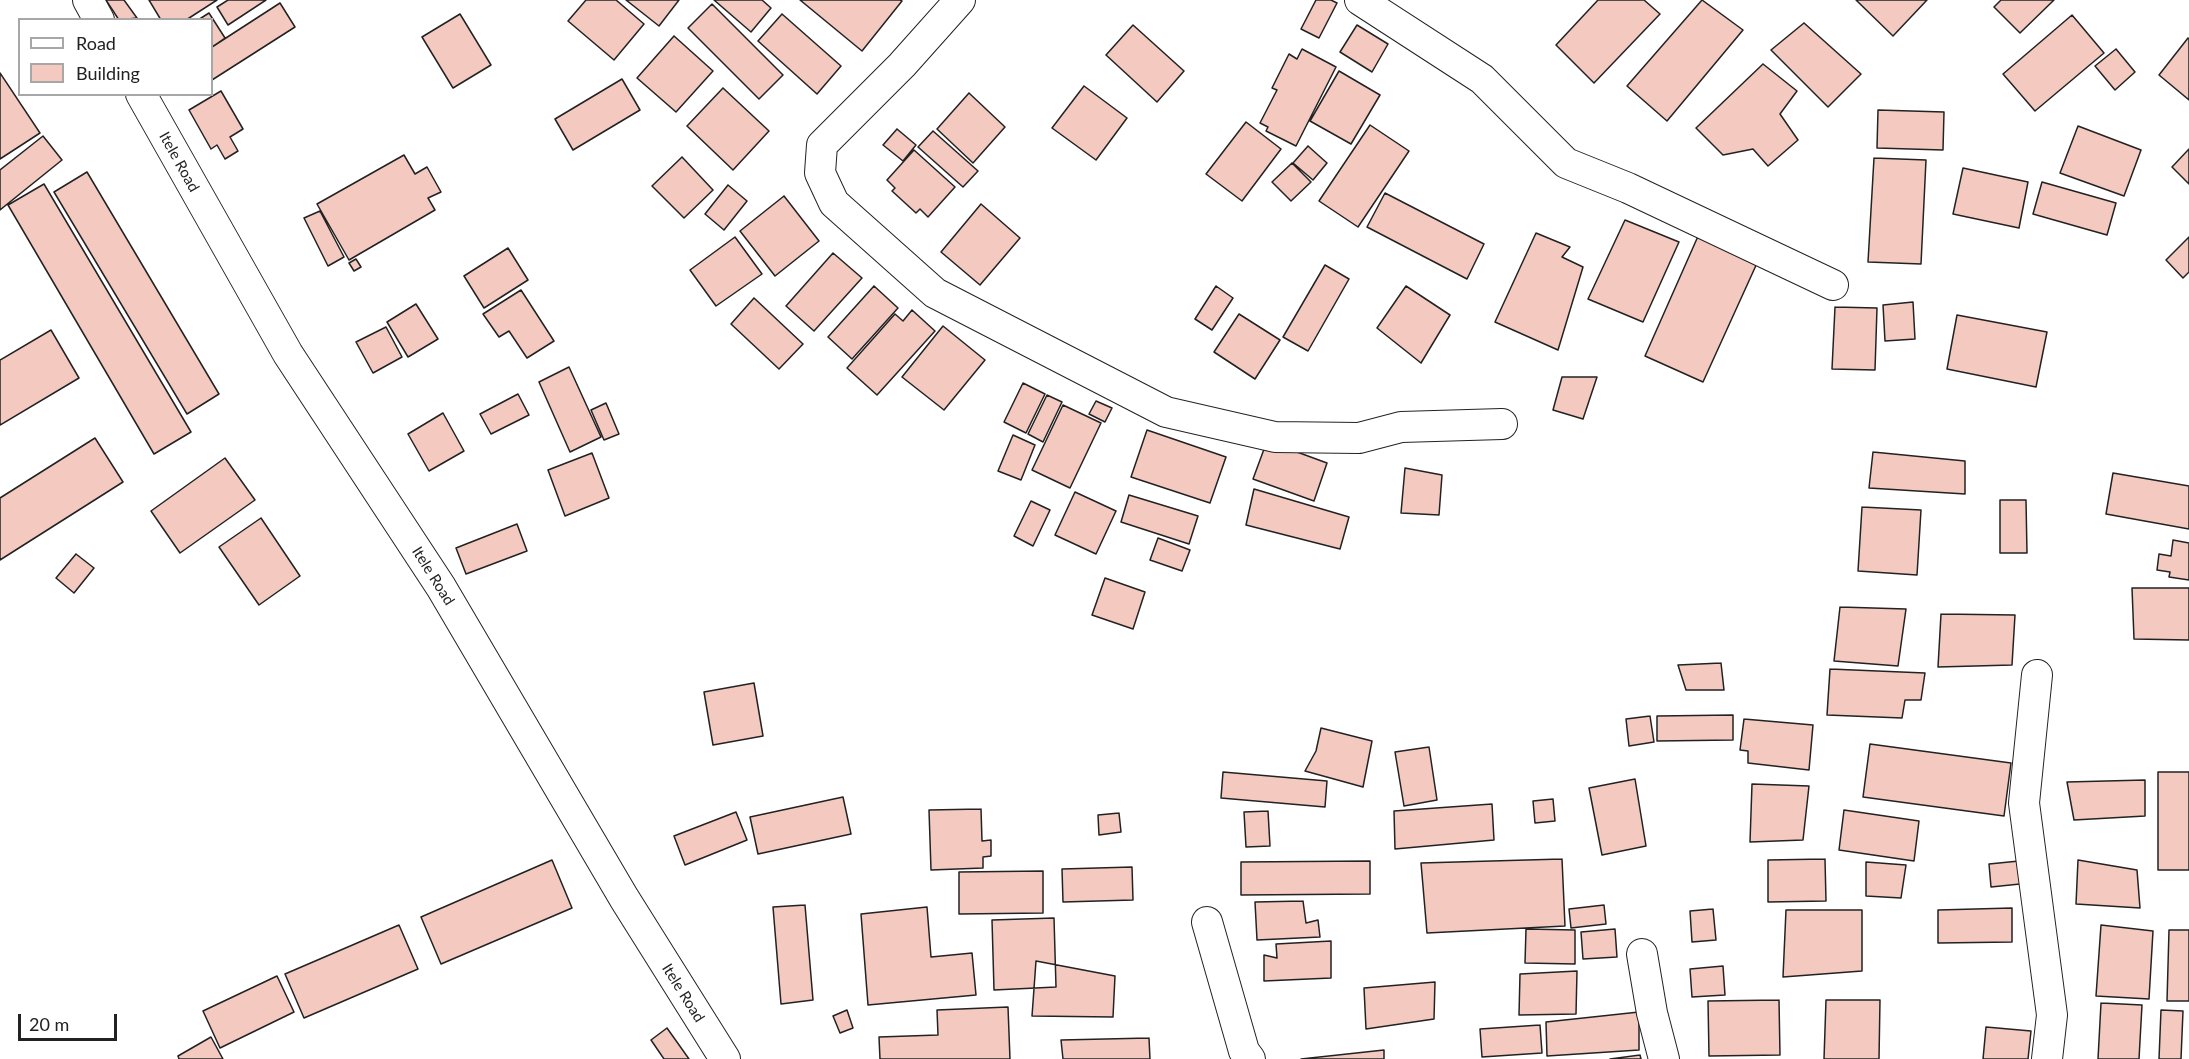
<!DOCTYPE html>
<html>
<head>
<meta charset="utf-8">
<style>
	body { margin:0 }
	#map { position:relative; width:2189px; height:1059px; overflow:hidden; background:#fff; font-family:Lato,sans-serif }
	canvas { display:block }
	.legend { position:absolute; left:18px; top:18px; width:195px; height:78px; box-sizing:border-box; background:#fff; border:2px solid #a7a7a7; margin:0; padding:8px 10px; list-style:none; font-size:18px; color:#222 }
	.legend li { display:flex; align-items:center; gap:12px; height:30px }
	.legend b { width:30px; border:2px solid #a7a7a7 }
	.scale { position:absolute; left:18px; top:1014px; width:99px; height:27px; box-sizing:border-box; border:3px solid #222; border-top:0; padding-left:8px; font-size:18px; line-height:21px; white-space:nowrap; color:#222; -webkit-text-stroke:4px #fff; paint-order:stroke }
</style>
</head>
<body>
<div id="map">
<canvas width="2189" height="1059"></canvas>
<ul class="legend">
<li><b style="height:8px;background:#fff"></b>Road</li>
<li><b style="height:16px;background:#f3c9c0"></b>Building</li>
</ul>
<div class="scale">20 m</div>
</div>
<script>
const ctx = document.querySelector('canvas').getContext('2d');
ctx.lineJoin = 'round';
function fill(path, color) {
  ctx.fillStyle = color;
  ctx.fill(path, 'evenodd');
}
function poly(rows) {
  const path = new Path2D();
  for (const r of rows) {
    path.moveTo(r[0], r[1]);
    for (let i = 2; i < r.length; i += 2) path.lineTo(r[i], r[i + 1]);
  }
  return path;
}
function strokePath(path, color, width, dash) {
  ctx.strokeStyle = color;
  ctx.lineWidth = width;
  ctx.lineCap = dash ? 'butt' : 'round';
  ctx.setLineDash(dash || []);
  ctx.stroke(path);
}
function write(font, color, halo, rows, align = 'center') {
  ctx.font = font + ' Lato,sans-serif';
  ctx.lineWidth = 4.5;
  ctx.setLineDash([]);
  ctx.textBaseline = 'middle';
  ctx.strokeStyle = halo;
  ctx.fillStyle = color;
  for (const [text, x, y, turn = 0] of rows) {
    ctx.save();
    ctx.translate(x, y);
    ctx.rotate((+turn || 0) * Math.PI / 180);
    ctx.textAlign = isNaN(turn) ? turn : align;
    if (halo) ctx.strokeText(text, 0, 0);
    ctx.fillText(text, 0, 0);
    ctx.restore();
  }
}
const building = poly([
	[106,0,124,0,137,18,119,20,106,0],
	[149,0,217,0,186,20,161,20,149,0],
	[228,0,266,0,228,25,217,7,228,0],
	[586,0,616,0,644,24,614,60,568,21,586,0],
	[626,0,679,0,659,26,626,0],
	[714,0,762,0,771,8,751,32,714,0],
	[800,0,900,0,902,1,862,51,800,0],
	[1316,0,1331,0,1337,3,1319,38,1301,29,1316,0],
	[1598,0,1644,0,1660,14,1594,83,1556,45,1598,0],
	[1702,0,1743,30,1667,121,1627,86,1702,0],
	[1856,0,1927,0,1893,36,1856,0],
	[2001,0,2054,0,2020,33,1994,7,2001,0],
	[280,3,295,27,212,80,212,47,280,3],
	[712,4,783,75,759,99,688,28,712,4],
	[209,13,225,38,212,47,212,20,198,20,209,13],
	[460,14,491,65,453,88,422,37,460,14],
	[782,14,841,66,817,94,758,41,782,14],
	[2072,15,2104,53,2035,111,2003,74,2072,15],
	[1804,23,1861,74,1828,107,1771,50,1804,23],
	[1133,25,1184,71,1157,102,1106,55,1133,25],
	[1357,25,1388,44,1372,72,1340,52,1357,25],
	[674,36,713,71,676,112,637,78,674,36],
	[2188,38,2189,39,2189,100,2159,75,2188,38],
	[1302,49,1336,67,1296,146,1266,131,1268,127,1260,123,1277,90,1272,88,1289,54,1297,59,1302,49],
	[2116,49,2135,72,2115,90,2095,66,2116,49],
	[1763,64,1797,91,1780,114,1798,140,1768,166,1753,149,1723,155,1696,128,1763,64],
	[1339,71,1380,95,1351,144,1310,121,1339,71],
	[0,73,40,133,0,159,0,73],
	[622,79,640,110,573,150,555,119,622,79],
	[1084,86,1127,118,1096,160,1052,128,1084,86],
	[723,88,769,131,733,170,687,126,723,88],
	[221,91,243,129,230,137,238,151,225,159,217,145,211,149,189,110,221,91],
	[969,93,1005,127,973,163,937,129,969,93],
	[1878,110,1944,112,1943,150,1877,148,1878,110],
	[1246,122,1281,149,1242,201,1206,174,1246,122],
	[1370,125,1409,151,1358,227,1319,201,1370,125],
	[2078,126,2141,150,2124,196,2060,173,2078,126],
	[897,129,916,145,903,161,883,145,897,129],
	[933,131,978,171,963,187,918,147,933,131],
	[43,136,62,160,0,210,0,170,43,136],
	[1308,146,1327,163,1313,180,1293,163,1308,146],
	[2189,149,2189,184,2172,167,2189,149],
	[914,150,955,187,928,217,920,209,916,213,892,191,895,188,887,180,914,150],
	[404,155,415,174,427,167,441,192,428,198,435,210,349,260,317,204,404,155],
	[682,157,713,190,684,218,652,186,682,157],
	[1874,158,1926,160,1921,264,1868,262,1874,158],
	[1292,163,1311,182,1291,201,1272,182,1292,163],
	[1963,168,2028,182,2019,228,1953,214,1963,168],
	[87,172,219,394,187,414,54,192,87,172],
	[2042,182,2116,203,2107,235,2033,214,2042,182],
	[44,184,191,432,154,454,8,205,44,184],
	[728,185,747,201,724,230,705,214,728,185],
	[1385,193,1484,244,1467,279,1367,227,1385,193],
	[784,196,819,241,775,276,740,231,784,196],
	[981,204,1020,238,980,285,941,252,981,204],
	[320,211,344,257,328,266,304,218,320,211],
	[1625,220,1679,242,1643,322,1588,299,1625,220],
	[1536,233,1570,247,1562,257,1583,267,1558,350,1495,322,1536,233],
	[1699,234,1758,261,1703,382,1645,356,1699,234],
	[735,237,762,274,716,306,690,270,735,237],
	[2189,237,2189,272,2183,278,2166,260,2189,237],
	[508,248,528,280,484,308,464,276,508,248],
	[833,253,862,278,814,331,786,306,833,253],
	[356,259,361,267,354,271,349,263,356,259],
	[1325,265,1349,279,1308,351,1283,337,1325,265],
	[874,286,898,308,852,359,828,337,874,286],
	[1216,286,1233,298,1212,330,1195,319,1216,286],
	[1406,286,1450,315,1421,363,1377,328,1406,286],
	[521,290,554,341,527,358,509,331,499,337,483,314,521,290],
	[754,298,803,344,779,369,731,324,754,298],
	[1913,302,1915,339,1885,341,1883,305,1913,302],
	[416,304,438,339,408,357,387,322,416,304],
	[1835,307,1877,308,1875,370,1832,369,1835,307],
	[912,310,935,331,877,395,847,368,895,314,903,321,912,310],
	[1239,314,1280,340,1255,379,1214,352,1239,314],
	[1957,315,2047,332,2036,387,1947,369,1957,315],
	[943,326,985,360,944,410,902,377,943,326],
	[386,327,402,357,373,373,356,342,386,327],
	[51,330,79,378,0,425,0,360,51,330],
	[569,367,601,437,570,452,539,382,569,367],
	[1562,377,1597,377,1583,419,1553,410,1562,377],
	[1023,383,1045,394,1026,433,1004,422,1023,383],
	[518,394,529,415,491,434,480,414,518,394],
	[1047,395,1062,402,1043,442,1028,434,1047,395],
	[1096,401,1112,408,1105,422,1089,414,1096,401],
	[606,403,619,434,604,440,591,410,606,403],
	[1063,405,1101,423,1070,488,1032,470,1063,405],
	[443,413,464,451,429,471,408,434,443,413],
	[1147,430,1226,457,1210,503,1131,477,1147,430],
	[1013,435,1035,445,1021,480,998,471,1013,435],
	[95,438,123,482,0,560,0,498,95,438],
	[1267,441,1327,463,1314,501,1253,479,1267,441],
	[1873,452,1965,461,1965,494,1869,488,1873,452],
	[592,453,609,498,565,516,548,470,592,453],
	[225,458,255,500,180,553,151,511,225,458],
	[1405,468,1442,475,1439,515,1401,513,1405,468],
	[2113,473,2189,486,2189,529,2106,514,2113,473],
	[1254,489,1349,517,1340,549,1246,525,1254,489],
	[1075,492,1116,511,1096,554,1055,535,1075,492],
	[1129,495,1198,516,1189,544,1121,522,1129,495],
	[2000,500,2026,500,2027,553,2000,553,2000,500],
	[1031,501,1050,510,1033,546,1014,536,1031,501],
	[1862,507,1921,510,1917,575,1858,571,1862,507],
	[261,518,300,576,259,605,219,547,261,518],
	[517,524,527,551,466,574,456,548,517,524],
	[1158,538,1190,550,1182,571,1150,560,1158,538],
	[2173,540,2189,543,2189,580,2169,577,2170,572,2157,570,2159,554,2171,556,2173,540],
	[76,554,94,568,74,593,56,578,76,554],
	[1105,578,1145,592,1133,629,1092,615,1105,578],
	[2132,588,2189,588,2189,640,2134,639,2132,588],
	[1840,607,1906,609,1898,666,1834,661,1840,607],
	[1941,614,2015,615,2012,665,1938,667,1941,614],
	[1721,663,1724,690,1686,690,1678,665,1721,663],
	[1830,669,1925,673,1921,700,1905,700,1902,718,1827,715,1830,669],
	[754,683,763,736,713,745,704,692,754,683],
	[1733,715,1733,740,1657,741,1657,716,1733,715],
	[1650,716,1654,742,1629,746,1626,719,1650,716],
	[1744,719,1813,725,1809,770,1748,763,1748,751,1740,750,1744,719],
	[1321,728,1372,741,1363,787,1305,771,1316,751,1321,728],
	[1870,744,2011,763,2004,816,1863,797,1870,744],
	[1429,747,1437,800,1404,806,1395,752,1429,747],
	[1223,772,1327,781,1325,807,1221,798,1223,772],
	[2158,772,2189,772,2189,870,2158,870,2158,772],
	[1635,779,1646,846,1602,855,1589,788,1635,779],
	[2145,780,2145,816,2074,820,2067,782,2145,780],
	[1752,784,1809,786,1803,840,1750,842,1752,784],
	[843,797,851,834,758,854,750,817,843,797],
	[1553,799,1555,821,1535,823,1533,801,1553,799],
	[1492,804,1494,840,1395,849,1394,811,1492,804],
	[981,809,982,841,991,840,991,856,983,857,983,868,931,870,929,810,981,809],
	[1844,810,1919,821,1914,861,1839,850,1844,810],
	[1268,811,1270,846,1246,847,1244,812,1268,811],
	[736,812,747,840,685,865,674,836,736,812],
	[1119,813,1121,832,1099,835,1098,815,1119,813],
	[1562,859,1565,926,1427,933,1421,863,1562,859],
	[1825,859,1826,901,1768,902,1768,860,1825,859],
	[552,860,572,908,441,964,421,917,552,860],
	[2078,860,2137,870,2140,908,2076,904,2078,860],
	[1370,861,1370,894,1241,895,1241,862,1370,861],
	[2019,861,2020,884,1991,887,1989,864,2019,861],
	[1866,862,1906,865,1901,898,1866,896,1866,862],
	[1132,867,1133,900,1063,902,1062,869,1132,867],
	[1043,871,1043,913,959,914,959,872,1043,871],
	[1303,901,1306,923,1318,920,1320,937,1257,940,1255,902,1303,901],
	[805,905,813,1000,781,1004,773,907,805,905],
	[1604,905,1606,924,1571,928,1569,909,1604,905],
	[927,907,931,957,972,953,976,995,868,1005,861,914,927,907],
	[2012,908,2012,942,1938,943,1938,910,2012,908],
	[1713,909,1716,940,1692,942,1690,911,1713,909],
	[1786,910,1862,910,1862,971,1783,977,1786,910],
	[1054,918,1056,987,994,990,992,920,1054,918],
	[399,925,418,969,304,1018,285,974,399,925],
	[2101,925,2153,931,2149,999,2096,996,2101,925],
	[1526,929,1575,930,1575,964,1525,963,1526,929],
	[1615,929,1617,957,1583,959,1581,932,1615,929],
	[2169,930,2189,930,2189,1001,2167,1001,2169,930],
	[1331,941,1331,978,1264,981,1264,955,1277,958,1276,944,1331,941],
	[1036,961,1115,976,1113,1017,1032,1016,1036,961],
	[1723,966,1725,995,1692,997,1690,969,1723,966],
	[1577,971,1576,1014,1519,1015,1520,974,1577,971],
	[277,976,294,1012,220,1048,203,1011,277,976],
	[1435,982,1434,1019,1366,1029,1364,988,1435,982],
	[1779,1000,1780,1055,1709,1056,1708,1001,1779,1000],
	[1826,1000,1880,1000,1879,1059,1824,1059,1826,1000],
	[2101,1003,2142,1005,2139,1059,2098,1059,2101,1003],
	[1008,1007,1010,1059,880,1059,879,1037,938,1035,937,1010,1008,1007],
	[847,1010,853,1028,840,1033,833,1016,847,1010],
	[2161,1010,2183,1011,2181,1059,2159,1059,2161,1010],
	[1639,1012,1639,1050,1547,1056,1546,1022,1639,1012],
	[1540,1025,1542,1053,1482,1057,1480,1029,1540,1025],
	[1986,1027,2031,1031,2028,1059,1983,1059,1986,1027],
	[667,1028,689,1059,664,1059,651,1040,667,1028],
	[211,1037,223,1059,179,1059,178,1056,211,1037],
	[1149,1038,1150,1059,1063,1059,1061,1040,1149,1038],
	[1384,1050,1384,1059,1301,1059,1384,1050],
	[1640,1055,1641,1059,1610,1059,1640,1055]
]);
fill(building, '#f3c9c0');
strokePath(building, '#222', 1.5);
const street = poly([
	[88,0,99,20],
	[960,0,902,65,822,145,820,173,834,203,935,293,1166,412,1275,437,1359,438,1401,427,1502,424],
	[1360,0,1482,79,1566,163,1628,188,1833,285],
	[141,94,288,354,441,587,624,898,725,1059],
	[2037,675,2024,803,2052,1015,2047,1059],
	[1207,922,1244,1051,1250,1059],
	[1642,954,1652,1013,1664,1059]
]);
strokePath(street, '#222', 32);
strokePath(street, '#fff', 30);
write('15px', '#222', '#fff', [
	["Itele Road",179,162,61],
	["Itele Road",433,576,58],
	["Itele Road",683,993,58]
]);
</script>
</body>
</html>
